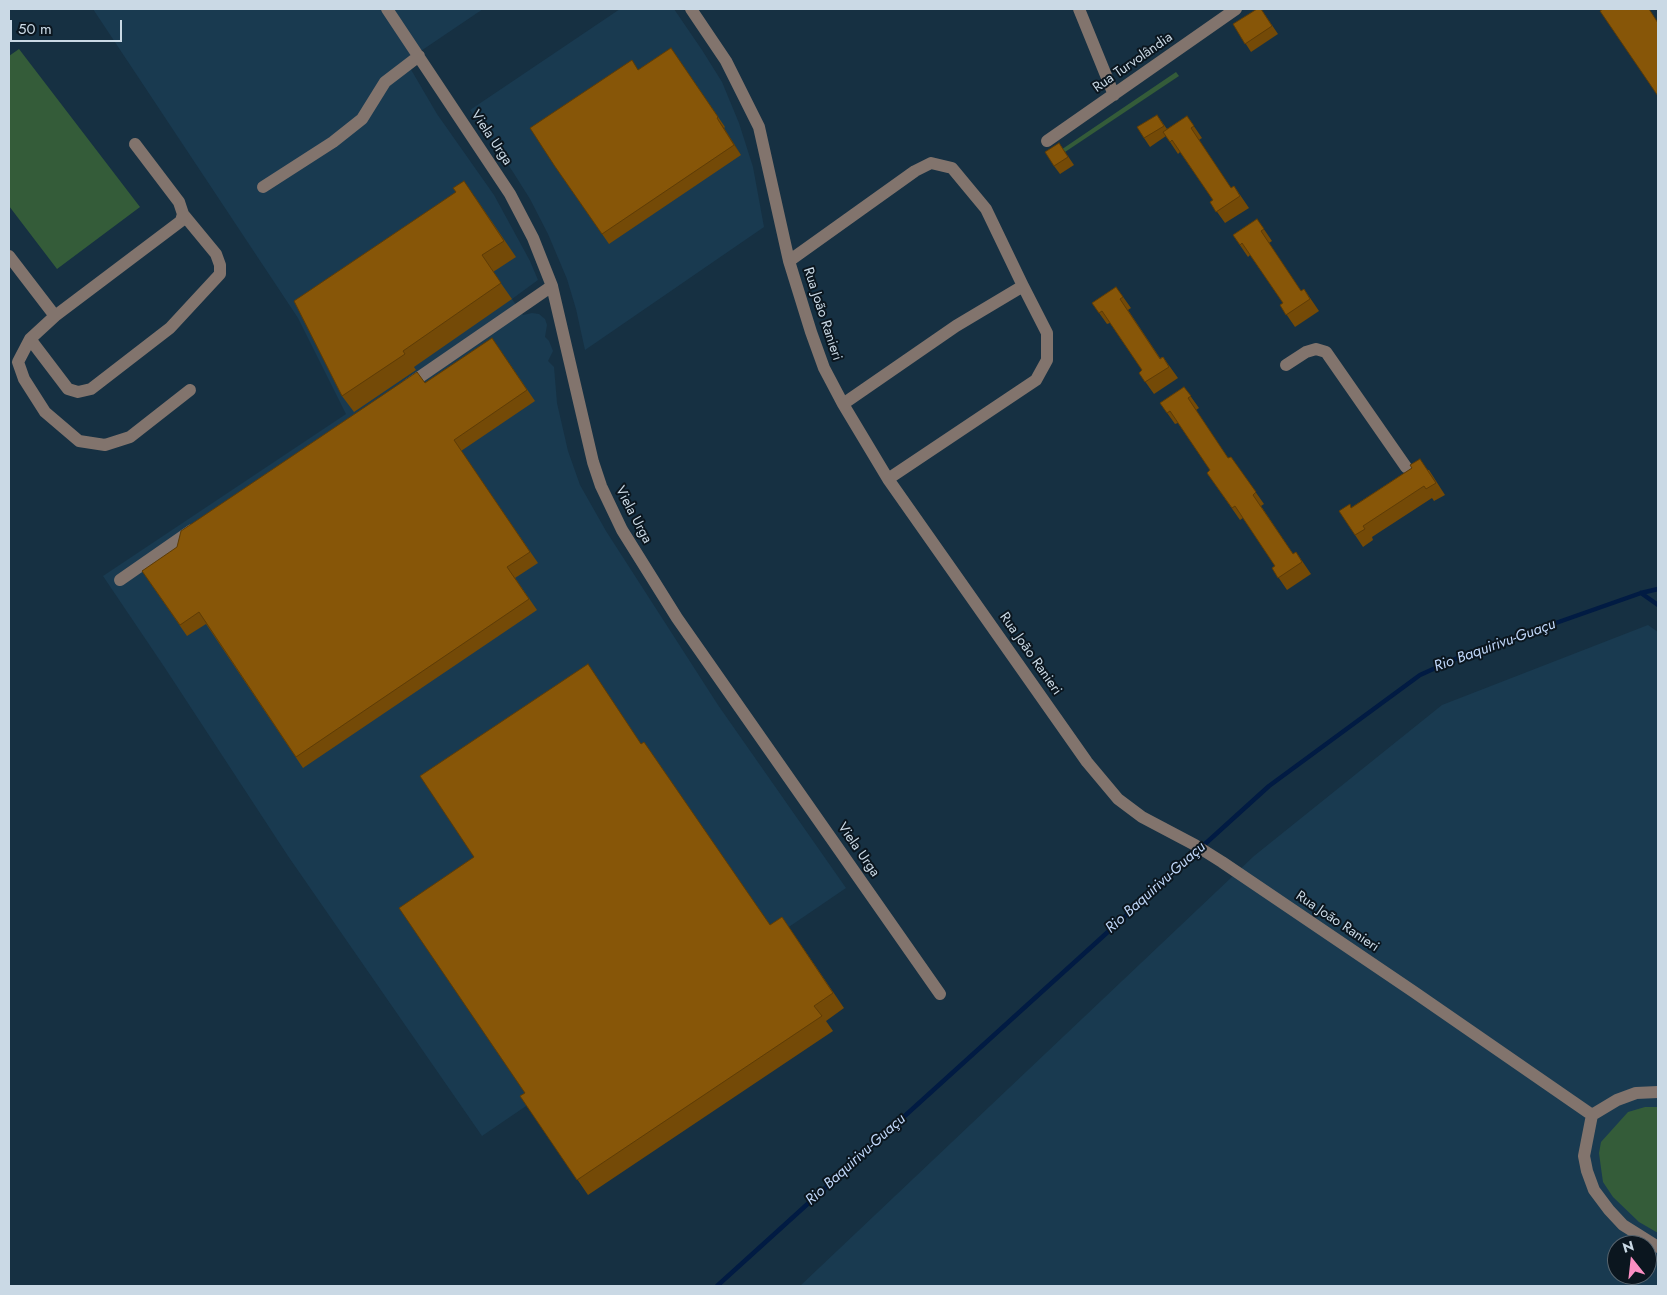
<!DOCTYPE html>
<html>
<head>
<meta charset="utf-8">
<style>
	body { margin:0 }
	#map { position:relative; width:1667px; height:1295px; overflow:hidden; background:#163042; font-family:Jost,sans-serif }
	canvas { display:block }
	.frame { position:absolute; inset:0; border:10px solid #cad9e5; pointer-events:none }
	.north { position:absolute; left:1607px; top:1235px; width:50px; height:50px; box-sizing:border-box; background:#0b161f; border:1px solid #57646e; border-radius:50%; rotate:344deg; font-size:14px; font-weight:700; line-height:20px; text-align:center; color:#cad9e5 }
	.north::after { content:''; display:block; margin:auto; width:18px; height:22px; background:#fc8fc3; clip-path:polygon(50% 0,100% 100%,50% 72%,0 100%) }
	.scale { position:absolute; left:10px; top:20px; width:112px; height:22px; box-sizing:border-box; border:2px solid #cad9e5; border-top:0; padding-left:6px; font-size:15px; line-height:18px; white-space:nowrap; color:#cad9e5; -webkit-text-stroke:4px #0b161f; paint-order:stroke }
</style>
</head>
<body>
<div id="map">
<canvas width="1667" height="1295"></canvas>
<div class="frame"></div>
<div class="north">N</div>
<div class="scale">50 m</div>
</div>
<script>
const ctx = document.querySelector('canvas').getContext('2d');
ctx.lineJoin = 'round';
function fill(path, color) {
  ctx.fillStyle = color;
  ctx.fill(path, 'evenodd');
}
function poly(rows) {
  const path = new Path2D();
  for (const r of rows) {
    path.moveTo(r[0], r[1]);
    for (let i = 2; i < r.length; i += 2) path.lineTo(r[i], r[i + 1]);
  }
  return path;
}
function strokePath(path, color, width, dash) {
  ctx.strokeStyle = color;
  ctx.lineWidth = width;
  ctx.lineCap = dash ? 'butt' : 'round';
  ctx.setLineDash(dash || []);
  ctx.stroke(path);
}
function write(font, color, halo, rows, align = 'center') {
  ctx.font = font + ' Jost,sans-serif';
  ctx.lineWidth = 4;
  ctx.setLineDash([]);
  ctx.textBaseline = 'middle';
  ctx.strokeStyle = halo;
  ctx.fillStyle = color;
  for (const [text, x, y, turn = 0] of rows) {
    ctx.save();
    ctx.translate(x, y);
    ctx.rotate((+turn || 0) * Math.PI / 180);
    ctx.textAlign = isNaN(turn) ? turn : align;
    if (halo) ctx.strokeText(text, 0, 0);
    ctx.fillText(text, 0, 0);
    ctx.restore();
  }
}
fill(poly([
	[93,9,483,9,406,61,437,114,494,195,530,261,538,280,512,299,523,315,532,313,539,314,545,319,547,325,545,337,549,341,553,351,548,361,554,367,557,403,568,451,580,485,606,531,718,705,846,888,482,1136,288,856,165,668,103,576,346,414,298,318],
	[620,9,674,9,702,50,722,82,739,123,753,167,764,227,585,350,576,309,567,279,548,234,530,199,513,172,470,110],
	[1648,625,1658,632,1658,1286,800,1286,1254,856,1442,705],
	[1617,1245,1647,1245,1647,1275,1617,1275]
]), '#193a50');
fill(poly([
	[19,49,140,207,57,269,9,206,9,56],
	[1176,72,1179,76,1065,152,1051,160,1049,158],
	[1645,1107,1658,1107,1658,1233,1639,1222,1613,1197,1603,1182,1601,1168,1599,1153,1601,1142,1628,1112]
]), '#345c39');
strokePath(poly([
	[1641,593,1658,605],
	[717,1286,1269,786,1420,675,1462,656,1641,593,1658,589]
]), '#011b43', 4.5);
strokePath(poly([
	[387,9,510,194,533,238,552,286,593,462,601,486,622,530,677,618,940,994],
	[691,9,726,61,759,127,789,261,811,332,824,368,843,404,888,479,1087,762,1118,799,1142,817,1195,845,1222,862,1414,992,1592,1115],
	[1079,9,1114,95],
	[1047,141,1236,9],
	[263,187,333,142,362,119,385,82,419,56],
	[9,256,55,316,30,339,18,362,24,379,45,412,79,441,105,445,130,437,190,390],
	[789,261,915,171,931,163,952,168,986,209,1023,286,956,326,843,404],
	[55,316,181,221,183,214,179,202,135,144],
	[30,339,68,389,78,392,91,389,170,328,220,274,220,265,216,254,183,214],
	[1286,365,1306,352,1316,349,1326,352,1406,467],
	[408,385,552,286],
	[888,479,1036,380,1047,360,1047,333,1023,286],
	[120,580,192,530],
	[1658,1092,1636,1093,1617,1100,1592,1115,1584,1156,1587,1171,1594,1190,1609,1210,1623,1225,1658,1247]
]), '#82746d', 12);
fill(poly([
	[1261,9,1278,34,1251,52,1233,24],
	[671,48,725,127,724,128,741,155,609,244,554,165,638,70],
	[1157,115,1167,129,1187,116,1202,138,1199,140,1231,188,1234,186,1249,208,1225,223,1210,202,1213,200,1180,152,1178,154,1166,136,1150,147,1144,138],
	[1059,143,1074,165,1060,174,1054,166],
	[475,197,516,257,493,272,512,299,414,367,416,370,354,412,342,396],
	[1257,219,1272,241,1269,243,1301,291,1304,289,1319,311,1295,327,1280,305,1283,303,1250,255,1248,257,1233,235],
	[1116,287,1131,308,1128,310,1160,358,1163,357,1178,378,1154,394,1139,373,1142,370,1110,323,1107,324,1092,303],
	[492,338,535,401,461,451,538,563,515,578,537,610,303,768,206,624,187,636,142,571],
	[1184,387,1199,408,1196,410,1228,458,1231,457,1264,504,1261,506,1293,554,1296,552,1311,574,1287,590,1272,568,1275,566,1243,518,1240,520,1207,473,1210,470,1178,423,1175,424,1160,403],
	[1412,468,1429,470,1445,495,1434,501,1432,498,1372,537,1373,540,1363,547,1355,535,1352,507],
	[642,744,770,925,782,917,844,1008,826,1021,833,1031,588,1195,520,1096,525,1093]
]), '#744a07');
fill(poly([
	[717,118,724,128,741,155,734,145]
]), '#5e3c06');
const building = poly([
	[1257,9,1261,9,1272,26,1245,44,1233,24,1257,9],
	[1603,9,1649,9,1658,23,1658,96,1600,11,1603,9],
	[671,48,718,117,717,118,734,145,602,234,554,165,530,128,632,60,638,70,671,48],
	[1157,115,1164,126,1144,138,1137,127,1157,115],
	[1187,116,1194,126,1191,128,1231,188,1234,186,1240,196,1216,212,1210,202,1213,200,1172,140,1170,142,1163,132,1187,116],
	[1059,143,1068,157,1054,166,1045,152,1059,143],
	[464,181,504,241,482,255,501,283,403,351,405,354,342,396,294,301,456,192,453,188,464,181],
	[1257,219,1264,229,1261,231,1301,291,1304,289,1310,299,1286,315,1280,305,1283,303,1242,243,1240,245,1233,235,1257,219],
	[1116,287,1123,297,1120,299,1160,359,1163,357,1169,367,1145,382,1139,373,1142,370,1102,311,1099,313,1092,303,1116,287],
	[492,338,527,390,454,440,530,552,507,567,529,599,296,757,199,612,180,625,142,571,177,547,181,531,417,372,425,383,492,338],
	[1184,387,1191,396,1188,398,1228,458,1231,457,1256,492,1253,495,1293,554,1296,552,1302,562,1278,578,1272,568,1275,566,1235,506,1232,508,1207,473,1210,470,1170,411,1167,413,1160,403,1184,387],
	[1420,459,1436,483,1426,489,1424,486,1363,526,1365,529,1355,535,1339,511,1350,504,1351,508,1377,491,1412,468,1410,465,1420,459],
	[588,664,641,744,644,742,770,925,782,917,833,993,814,1006,822,1016,577,1180,520,1096,525,1093,399,908,474,857,420,776,588,664]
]);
fill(building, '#875608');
strokePath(building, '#5e3c06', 1);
write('14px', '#cad9e5', '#0b161f', [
	["Rua Turvolândia",1133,63,-35],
	["Viela Urga",491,138,56],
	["Rua João Ranieri",822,314,72],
	["Viela Urga",633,515,62],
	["Rua João Ranieri",1030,654,55],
	["Viela Urga",858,850,55],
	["Rua João Ranieri",1337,922,34]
]);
write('italic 15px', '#c1d8fa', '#0b161f', [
	["Rio Baquirivu-Guaçu",1495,646,-20],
	["Rio Baquirivu-Guaçu",1156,888,-42],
	["Rio Baquirivu-Guaçu",856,1160,-42]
]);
</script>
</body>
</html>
